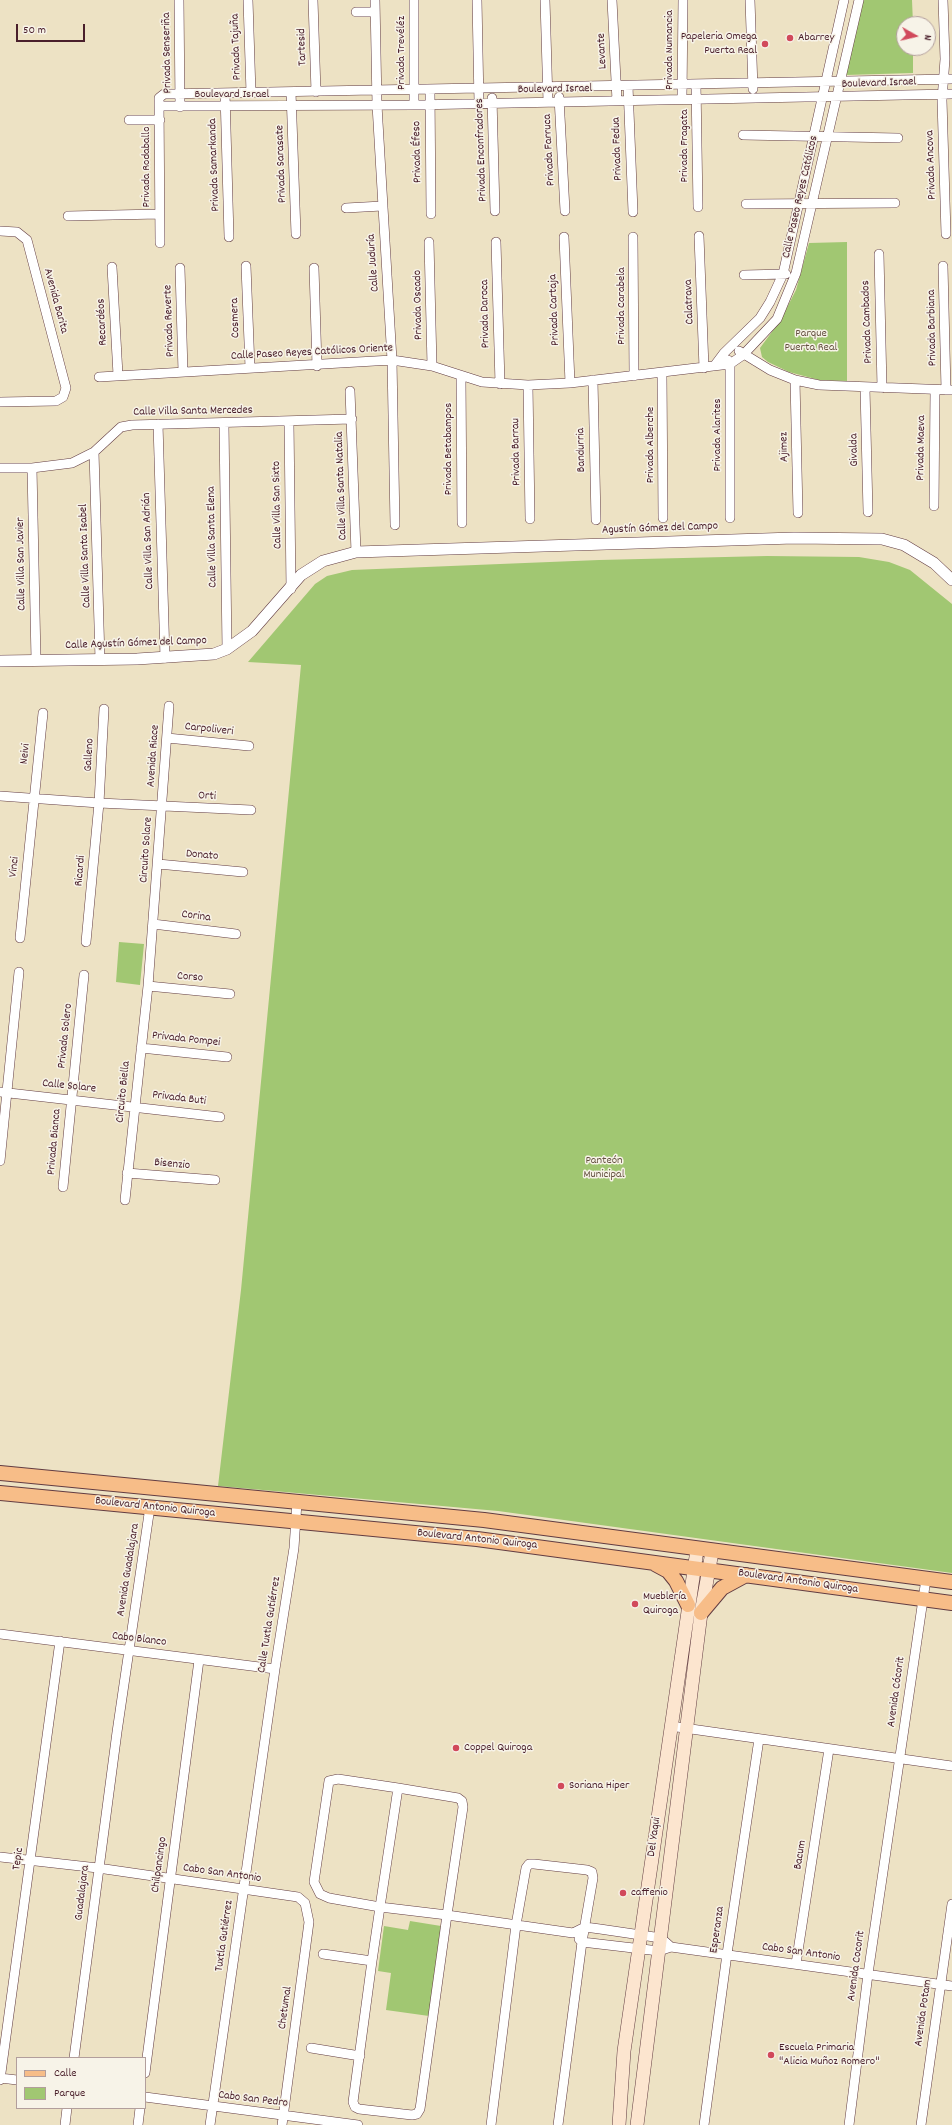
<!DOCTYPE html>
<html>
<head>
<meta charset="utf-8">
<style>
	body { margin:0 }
	#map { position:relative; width:952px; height:2125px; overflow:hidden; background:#ede2c4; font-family:Dekko,sans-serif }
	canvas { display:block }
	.legend { position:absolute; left:16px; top:2057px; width:130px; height:52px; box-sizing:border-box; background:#f7f3e8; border:1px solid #b29e9c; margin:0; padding:5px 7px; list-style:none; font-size:12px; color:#4a1f2b }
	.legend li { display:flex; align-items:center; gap:8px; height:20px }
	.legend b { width:20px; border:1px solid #b29e9c }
	.north { position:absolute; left:896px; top:16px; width:40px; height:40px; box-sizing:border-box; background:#f7f3e8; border:1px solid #b29e9c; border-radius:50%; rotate:98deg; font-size:11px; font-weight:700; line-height:16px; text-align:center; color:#4a1f2b }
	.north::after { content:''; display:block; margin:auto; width:14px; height:18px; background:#d1495b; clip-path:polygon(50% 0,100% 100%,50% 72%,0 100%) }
	.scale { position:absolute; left:16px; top:24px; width:69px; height:18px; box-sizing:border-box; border:2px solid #4a1f2b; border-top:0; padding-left:5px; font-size:12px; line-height:14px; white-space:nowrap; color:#4a1f2b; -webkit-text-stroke:3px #f7f3e8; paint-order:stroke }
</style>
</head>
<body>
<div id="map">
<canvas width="952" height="2125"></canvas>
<ul class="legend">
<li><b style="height:5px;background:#f7bd88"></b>Calle</li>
<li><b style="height:11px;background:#a1c772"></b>Parque</li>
</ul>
<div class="north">N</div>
<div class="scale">50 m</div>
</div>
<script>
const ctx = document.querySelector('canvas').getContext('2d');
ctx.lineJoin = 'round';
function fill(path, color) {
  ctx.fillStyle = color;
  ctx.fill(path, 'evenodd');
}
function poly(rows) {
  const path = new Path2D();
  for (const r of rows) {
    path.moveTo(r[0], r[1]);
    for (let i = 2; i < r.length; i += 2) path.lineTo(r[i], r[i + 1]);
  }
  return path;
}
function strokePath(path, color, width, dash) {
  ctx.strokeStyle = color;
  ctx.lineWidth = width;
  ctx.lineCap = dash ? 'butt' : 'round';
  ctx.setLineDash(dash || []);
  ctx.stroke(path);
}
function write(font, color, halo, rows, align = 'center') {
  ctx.font = font + ' Dekko,sans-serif';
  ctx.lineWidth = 3;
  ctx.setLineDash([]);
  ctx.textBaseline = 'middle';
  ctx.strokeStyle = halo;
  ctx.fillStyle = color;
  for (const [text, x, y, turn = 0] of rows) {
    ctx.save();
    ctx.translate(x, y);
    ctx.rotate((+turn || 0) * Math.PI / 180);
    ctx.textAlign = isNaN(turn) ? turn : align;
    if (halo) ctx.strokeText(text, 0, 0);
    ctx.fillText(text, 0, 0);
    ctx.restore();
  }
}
fill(poly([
	[862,0,912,0,913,24,904,24,904,48,913,48,913,73,846,75],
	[847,242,847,381,819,380,789,372,768,362,762,357,760,348,780,321,796,290,809,243],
	[767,556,859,557,889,562,910,570,952,604,952,1573,498,1511,218,1486,241,1290,301,665,248,662,315,584,327,576,352,570,599,560],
	[119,942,144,944,140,985,116,982],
	[410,1921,441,1926,429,2016,386,2010,391,1973,378,1971,384,1926,408,1930]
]), '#a1c772');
const minor = poly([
	[179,0,180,107],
	[248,0,251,93],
	[313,0,316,92],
	[375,0,377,105,392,360,395,525],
	[477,0,479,103],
	[545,0,548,102],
	[612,0,617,101],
	[750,0,753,89],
	[943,0,945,59,942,100,946,234],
	[356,12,375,12],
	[696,84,698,207],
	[628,86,633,212],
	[430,90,431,214],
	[291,92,296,234],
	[225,93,229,237],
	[559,97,565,211],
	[492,98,495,211],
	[682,99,683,0],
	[414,105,414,0],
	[159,106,414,105,952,94],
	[129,120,160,120],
	[743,135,898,138],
	[746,204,895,203],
	[346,208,382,206],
	[68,216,159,214],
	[0,231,17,232,27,240,66,388,63,397,56,401,0,402],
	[699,236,704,368],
	[564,237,570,383],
	[633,237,634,376],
	[429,242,432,366],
	[496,242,500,384],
	[160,243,159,98,164,94,952,79],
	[879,254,882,388],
	[246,266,250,368],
	[943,266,946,390],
	[112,267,118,375],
	[180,268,183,372],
	[314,268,317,366],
	[744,275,786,274],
	[739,351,770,370,795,380,819,385,952,390],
	[728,360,730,364,730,518],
	[715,365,724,353,760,318,770,302,783,274,844,0],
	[662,373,663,518],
	[461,376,462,523],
	[99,377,392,360,432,366,482,382,528,385,570,383,730,364,743,355,777,319,796,273,859,0],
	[593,380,596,520],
	[795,380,798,513],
	[528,385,530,519],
	[865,388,868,512],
	[350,391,356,552],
	[289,422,291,589],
	[158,424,165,658],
	[224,424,227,649],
	[94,452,100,660],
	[0,468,32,468,72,463,94,452,121,427,132,425,352,419],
	[32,468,36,660],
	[934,506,935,390],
	[167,738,249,746],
	[0,796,99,803,251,810],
	[158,864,243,872],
	[153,924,236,934],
	[20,938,43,713],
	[86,942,99,803,104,709],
	[148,986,230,994],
	[141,1048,227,1057],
	[0,1092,220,1117],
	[0,1161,19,972],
	[127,1173,215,1180],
	[63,1187,84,975],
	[125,1200,148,986,169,706],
	[0,1634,275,1669],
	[670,1726,952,1766],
	[398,1788,380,1907,372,1961,353,2102,355,2107,359,2109,412,2115,417,2114,420,2109,447,1915,463,1807,462,1801,458,1798,398,1788,338,1779,329,1781,314,1882,320,1894,329,1898,380,1907,447,1915,573,1933,585,1927,600,1929,661,1938,671,1947],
	[0,1857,98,1868,298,1897,305,1903,309,1922,282,2125],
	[579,1939,582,1942,659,1951,671,1947,952,1986],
	[323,1954,372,1961],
	[796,1964,829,1749],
	[311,2048,360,2056],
	[74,2058,117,1732,150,1507],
	[145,2073,199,1660],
	[0,2078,17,2080],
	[0,2080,60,1641],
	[145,2097,358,2125],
	[65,2125,67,2108],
	[138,2125,140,2108],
	[210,2125,275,1669,294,1548,297,1502],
	[491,2125,516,1925,526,1868,529,1864,534,1864,587,1870,592,1872,593,1878,582,1942,558,2125],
	[704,2125,727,1954,759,1739],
	[849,2125,868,1974,926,1579],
	[921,2125,952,1904]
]);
const tertiary = poly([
	[0,661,137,659,214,654,227,649,252,631,301,575,323,561,356,552,794,538,882,539,904,545,934,563,952,580]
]);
const secondary = poly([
	[619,2125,624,2051,697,1550],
	[637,2125,701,1613,712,1552]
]);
const primary = poly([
	[0,1473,484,1520,952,1582],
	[0,1493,477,1539,952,1603],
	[655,1564,668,1571,676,1581,688,1605],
	[701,1613,722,1588,746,1575]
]);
strokePath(minor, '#623c42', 10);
strokePath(tertiary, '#623c42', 12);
strokePath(secondary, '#623c42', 14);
strokePath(primary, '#623c42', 16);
strokePath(minor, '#fff', 9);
strokePath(tertiary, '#fff', 11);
strokePath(secondary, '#fce5cf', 13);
strokePath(primary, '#f7bd88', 14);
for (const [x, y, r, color] of [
	[790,38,4,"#d1495b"],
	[765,44,4,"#d1495b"],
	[635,1604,4,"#d1495b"],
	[456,1748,4,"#d1495b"],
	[561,1786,4,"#d1495b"],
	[623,1893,4,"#d1495b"],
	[771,2055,4,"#d1495b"]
]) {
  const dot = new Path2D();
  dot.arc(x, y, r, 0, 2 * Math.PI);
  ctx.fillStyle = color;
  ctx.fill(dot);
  strokePath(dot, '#f7f3e8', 1.5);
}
write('12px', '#4a1f2b', '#f7f3e8', [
	["Papeleria Omega",757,37,"right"],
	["Puerta Real",757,51,"right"],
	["Abarrey",798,38],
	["Mueblería",643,1597],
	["Quiroga",643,1611],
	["Coppel Quiroga",464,1748],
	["Soriana Hiper",569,1786],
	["caffenio",631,1893],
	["Escuela Primaria",779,2048],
	["\"Alicia Muñoz Romero\"",779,2062]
], 'left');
write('12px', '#4a1f2b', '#f7f3e8', [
	["Privada Tajuña",237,47,-92],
	["Tartesid",303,47,-92],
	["Privada Numancia",670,50,-90],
	["Levante",603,51,-93],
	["Privada Senseriña",168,53,-91],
	["Privada Trevéléz",402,53,-90],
	["Boulevard Israel",879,84,-2],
	["Boulevard Israel",555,90,-1],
	["Boulevard Israel",232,95],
	["Privada Fragata",685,146,-90],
	["Privada Fedua",618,149,-92],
	["Privada Enconfradores",482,150,-92],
	["Privada Farruca",550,150,-93],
	["Privada Éfeso",418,152,-91],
	["Privada Sarasate",282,164,-92],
	["Privada Samarkanda",215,165,-92],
	["Privada Ancova",932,165,-92],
	["Privada Rodaballo",147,167,-90],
	["Calle Paseo Reyes Católicos",801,197,-77],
	["Calle Juduría",374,263,-94],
	["Avenida Barita",55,301,75],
	["Calatrava",690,302,-92],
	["Privada Oscado",419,305,-91],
	["Privada Carabela",622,306,-90],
	["Privada Cartaja",555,310,-92],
	["Privada Daroca",486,314,-91],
	["Cosmera",236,318,-92],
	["Privada Reverte",170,321,-92],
	["Recardéos",103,322,-93],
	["Privada Cambados",868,322,-92],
	["Privada Barbiana",933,328,-91],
	["Calle Paseo Reyes Católicos Oriente",312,353,-3],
	["Calle Villa Santa Mercedes",193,412,-1],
	["Privada Alarites",718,435,-90],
	["Privada Alberche",651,445,-90],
	["Ajimez",785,447,-91],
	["Privada Maeva",922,448,-89],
	["Privada Betabampos",449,449,-90],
	["Bandurria",582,450,-91],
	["Givalda",855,450,-91],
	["Privada Barrau",517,452,-91],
	["Calle Villa Santa Natalia",342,486,-92],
	["Calle Villa San Sixto",278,505,-91],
	["Agustín Gómez del Campo",660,529,-2],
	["Calle Villa Santa Elena",213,537,-91],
	["Calle Villa San Adrián",149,541,-92],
	["Calle Villa Santa Isabel",86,556,-92],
	["Calle Villa San Javier",22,564,-91],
	["Calle Agustín Gómez del Campo",136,644,-2],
	["Carpoliveri",209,730,6],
	["Neivi",26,754,-84],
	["Galleno",90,755,-87],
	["Avenida Riace",154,756,-86],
	["Orti",207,797,2],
	["Circuito Solare",147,850,-86],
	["Donato",202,856,5],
	["Vinci",15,867,-84],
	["Ricardi",81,871,-85],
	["Corina",196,917,7],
	["Corso",190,978,5],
	["Privada Solero",66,1036,-84],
	["Privada Pompei",186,1040,6],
	["Calle Solare",69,1087,6],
	["Circuito Biella",124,1092,-84],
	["Privada Buti",179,1099,7],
	["Privada Bianca",55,1142,-85],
	["Bisenzio",172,1165,5],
	["Boulevard Antonio Quiroga",155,1508,6],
	["Boulevard Antonio Quiroga",477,1540,6],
	["Avenida Guadalajara",129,1570,-81],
	["Boulevard Antonio Quiroga",798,1582,8],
	["Calle Tuxtla Gutiérrez",270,1625,-81],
	["Cabo Blanco",139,1640,7],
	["Avenida Cócorit",897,1692,-82],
	["Del Yaqui",655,1837,-82],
	["Bacum",801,1855,-81],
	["Tepic",19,1859,-82],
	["Chilpancingo",160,1865,-82],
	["Cabo San Antonio",222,1874,8],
	["Guadalajara",83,1893,-83],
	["Esperanza",718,1930,-82],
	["Tuxtla Gutiérrez",225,1936,-82],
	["Cabo San Antonio",801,1953,8],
	["Avenida Cocorit",857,1966,-82],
	["Chetumal",286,2008,-82],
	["Avenida Potam",924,2013,-82],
	["Cabo San Pedro",253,2100,7]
]);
write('12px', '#645140', '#f7f3e8', [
	["Parque",811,334],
	["Puerta Real",811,348],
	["Panteón",604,1161],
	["Municipal",604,1175]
]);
</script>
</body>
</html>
